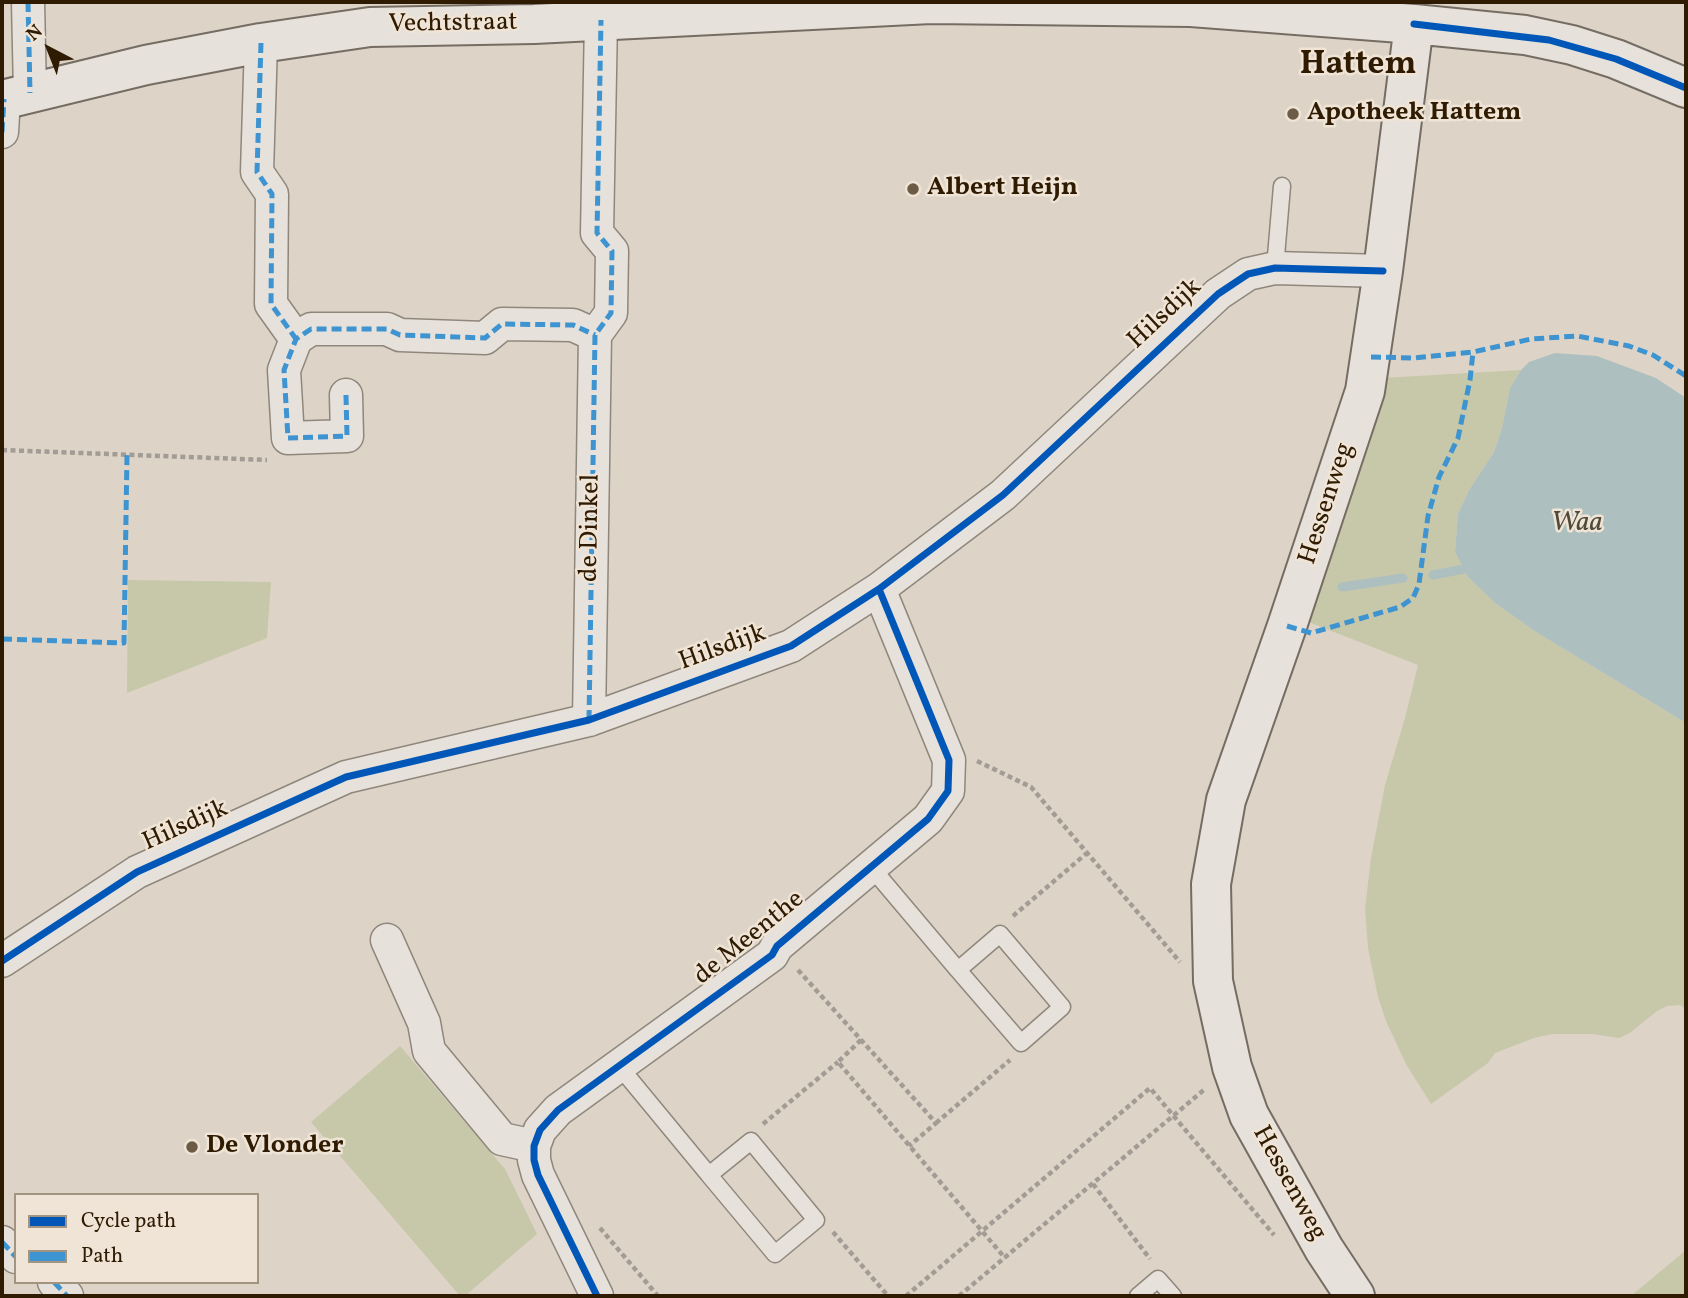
<!DOCTYPE html>
<html>
<head>
<meta charset="utf-8">
<style>
	body { margin:0 }
	#map { position:relative; width:1688px; height:1298px; overflow:hidden; background:#ddd4c7; font-family:Vollkorn,serif }
	canvas { display:block }
	.frame { position:absolute; inset:0; border:4px solid #2f1b02; pointer-events:none }
	.legend { position:absolute; left:14px; top:1193px; width:245px; height:91px; box-sizing:border-box; background:#efe4d5; border:2px solid #a29481; margin:0; padding:9px 12px; list-style:none; font-size:21px; color:#2f1b02 }
	.legend li { display:flex; align-items:center; gap:14px; height:35px }
	.legend b { width:35px; border:2px solid #a29481 }
	.north { position:absolute; left:14px; top:14px; width:70px; height:70px; -webkit-text-stroke:5px #efe4d5; paint-order:stroke; rotate:318deg; font-size:19px; font-weight:700; line-height:28px; text-align:center; color:#2f1b02 }
	.north::after { content:''; display:block; margin:auto; width:24px; height:32px; background:#2f1b02; clip-path:polygon(50% 0,100% 100%,50% 72%,0 100%) }
</style>
</head>
<body>
<div id="map">
<canvas width="1688" height="1298"></canvas>
<div class="frame"></div>
<ul class="legend">
<li><b style="height:9px;background:#0057b8"></b>Cycle path</li>
<li><b style="height:9px;background:#3d94d1"></b>Path</li>
</ul>
<div class="north">N</div>
</div>
<script>
const ctx = document.querySelector('canvas').getContext('2d');
ctx.lineJoin = 'round';
function fill(path, color) {
  ctx.fillStyle = color;
  ctx.fill(path, 'evenodd');
}
function poly(rows) {
  const path = new Path2D();
  for (const r of rows) {
    path.moveTo(r[0], r[1]);
    for (let i = 2; i < r.length; i += 2) path.lineTo(r[i], r[i + 1]);
  }
  return path;
}
function strokePath(path, color, width, dash) {
  ctx.strokeStyle = color;
  ctx.lineWidth = width;
  ctx.lineCap = dash ? 'butt' : 'round';
  ctx.setLineDash(dash || []);
  ctx.stroke(path);
}
function write(font, color, halo, rows, align = 'center') {
  ctx.font = font + ' Vollkorn,serif';
  ctx.lineWidth = 5;
  ctx.setLineDash([]);
  ctx.textBaseline = 'middle';
  ctx.strokeStyle = halo;
  ctx.fillStyle = color;
  for (const [text, x, y, turn = 0] of rows) {
    ctx.save();
    ctx.translate(x, y);
    ctx.rotate((+turn || 0) * Math.PI / 180);
    ctx.textAlign = isNaN(turn) ? turn : align;
    if (halo) ctx.strokeText(text, 0, 0);
    ctx.fillText(text, 0, 0);
    ctx.restore();
  }
}
fill(poly([
	[1521,370,1510,388,1502,428,1494,452,1469,490,1458,514,1455,552,1468,577,1495,603,1536,632,1686,723,1686,1009,1680,1005,1667,1006,1657,1011,1630,1033,1619,1038,1592,1034,1552,1034,1534,1038,1495,1053,1488,1063,1431,1104,1406,1064,1386,1021,1378,997,1368,948,1365,909,1371,858,1385,785,1405,718,1418,665,1306,621,1344,520,1375,414,1382,378],
	[128,580,271,582,267,638,127,693],
	[400,1046,505,1169,537,1234,465,1296,460,1296,311,1122],
	[1686,1250,1686,1296,1630,1296,1632,1295]
]), '#c7c7a9');
fill(poly([
	[1555,353,1597,356,1656,378,1686,398,1686,723,1536,632,1495,603,1468,577,1455,552,1458,514,1469,490,1494,452,1502,428,1510,388,1521,370,1529,362]
]), '#aebfbf');
strokePath(poly([
	[1433,575,1464,569,1474,565],
	[1342,587,1403,578]
]), '#aebfbf', 9);
const lane = poly([
	[1275,268,1282,186],
	[871,867,958,970,1000,934,1062,1007,1021,1043,958,970],
	[619,1066,709,1175,751,1141,816,1220,775,1254,709,1175],
	[1138,1296,1158,1279,1173,1296]
]);
const street = poly([
	[28,2,30,93],
	[261,43,257,172,272,194,271,304,296,339],
	[2,132,4,99],
	[346,395,347,436,288,438,284,370,296,339,311,329,387,329,400,335,485,338,502,324,573,325,595,335],
	[589,720,595,335,611,313,612,251,597,233,601,20],
	[387,940,424,1023,429,1051,502,1139,534,1146],
	[2,961,137,872,346,777,589,720,791,646,879,589,1003,495,1218,294,1248,274,1275,268,1383,271],
	[2,1242,16,1257],
	[54,1282,67,1296],
	[597,1296,538,1175,534,1160,534,1146,540,1130,558,1110,772,955,777,946,928,819,948,791,949,760,879,589]
]);
const secondary = poly([
	[2,100,146,65,261,43,370,27,534,24,931,4,1191,7,1414,24,1525,35,1572,45,1616,59,1686,88],
	[1355,1296,1324,1249,1249,1115,1232,1067,1213,981,1211,884,1226,800,1287,626,1365,391,1383,271,1414,24]
]);
strokePath(lane, '#8f877c', 19);
strokePath(street, '#8f877c', 35);
strokePath(secondary, '#756d63', 42);
strokePath(poly([
	[2,450,267,460],
	[977,761,1031,787,1180,962],
	[1013,916,1087,853],
	[798,970,936,1123,909,1146],
	[861,1040,838,1062,1005,1258],
	[936,1123,1010,1060],
	[763,1124,838,1062],
	[1093,1184,1150,1259],
	[600,1228,658,1296],
	[833,1232,888,1296],
	[906,1296,1150,1088,1274,1235],
	[959,1296,1205,1089]
]), '#a29c95', 4.5, [5, 3.5]);
strokePath(lane, '#e6e1da', 16);
strokePath(street, '#e6e1da', 32);
strokePath(secondary, '#e6e1da', 38);
strokePath(poly([
	[28,2,30,93],
	[261,43,257,172,272,194,271,304,296,339],
	[2,132,4,99],
	[1371,357,1414,358,1473,352,1531,339,1577,336,1629,346,1653,355,1686,376],
	[346,395,347,436,288,438,284,370,296,339,311,329,387,329,400,335,485,338,502,324,573,325,595,335],
	[1287,626,1311,633,1400,607,1413,598,1419,584,1428,516,1439,477,1458,438,1470,380,1473,352],
	[2,639,124,643,127,455],
	[589,720,595,335,611,313,612,251,597,233,601,20],
	[2,1242,16,1257],
	[54,1282,67,1296]
]), '#3d94d1', 5, [10, 5]);
strokePath(poly([
	[1414,24,1549,40,1616,59,1686,88],
	[2,961,137,872,346,777,589,720,791,646,879,589,1003,495,1218,294,1248,274,1275,268,1383,271],
	[597,1296,538,1175,534,1160,534,1146,540,1130,558,1110,772,955,777,946,928,819,948,791,949,760,879,589]
]), '#0057b8', 7);
for (const [x, y, r, color] of [
	[1293,114,7,"#6c5c47"],
	[913,189,7,"#6c5c47"],
	[192,1147,7,"#6c5c47"]
]) {
  const dot = new Path2D();
  dot.arc(x, y, r, 0, 2 * Math.PI);
  ctx.fillStyle = color;
  ctx.fill(dot);
  strokePath(dot, '#efe4d5', 2.5);
}
write('26px', '#2f1b02', '#efe4d5', [
	["Vechtstraat",453,25,-1],
	["Hilsdijk",1166,315,-43],
	["Hessenweg",1328,504,-72],
	["de Dinkel",592,528,-89],
	["Hilsdijk",723,649,-20],
	["Hilsdijk",186,827,-24],
	["de Meenthe",750,939,-39],
	["Hessenweg",1288,1184,61]
]);
write('bold 26px', '#2f1b02', '#efe4d5', [
	["Apotheek Hattem",1307,114],
	["Albert Heijn",927,189],
	["De Vlonder",206,1147]
], 'left');
write('italic 28px', '#4f4a3a', '#efe4d5', [
	["Waa",1577,525]
]);
write('bold 33px', '#2f1b02', '#efe4d5', [
	["Hattem",1358,67]
]);
</script>
</body>
</html>
